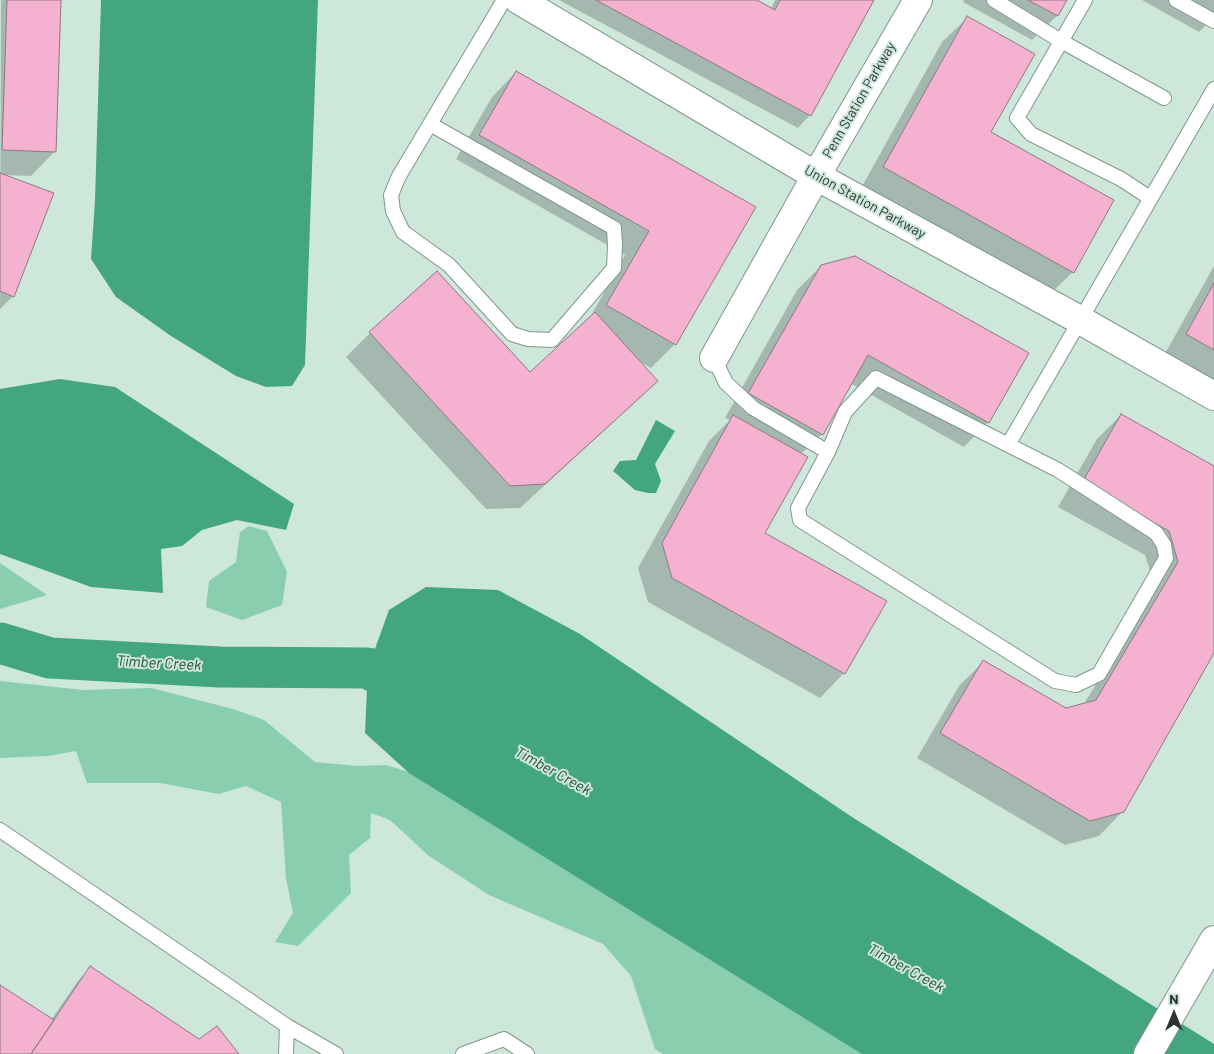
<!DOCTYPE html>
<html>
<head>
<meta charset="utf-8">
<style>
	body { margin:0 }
	#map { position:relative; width:1214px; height:1054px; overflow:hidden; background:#cee7db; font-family:Barlow,sans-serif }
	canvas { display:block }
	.north { position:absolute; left:1149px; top:989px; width:50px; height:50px; -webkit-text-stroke:4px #cee7db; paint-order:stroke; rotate:0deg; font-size:14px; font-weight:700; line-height:20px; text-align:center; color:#2c3631 }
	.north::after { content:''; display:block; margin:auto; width:18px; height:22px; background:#2c3631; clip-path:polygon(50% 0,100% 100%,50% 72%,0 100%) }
</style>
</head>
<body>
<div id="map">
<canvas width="1214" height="1054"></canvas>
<div class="north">N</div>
</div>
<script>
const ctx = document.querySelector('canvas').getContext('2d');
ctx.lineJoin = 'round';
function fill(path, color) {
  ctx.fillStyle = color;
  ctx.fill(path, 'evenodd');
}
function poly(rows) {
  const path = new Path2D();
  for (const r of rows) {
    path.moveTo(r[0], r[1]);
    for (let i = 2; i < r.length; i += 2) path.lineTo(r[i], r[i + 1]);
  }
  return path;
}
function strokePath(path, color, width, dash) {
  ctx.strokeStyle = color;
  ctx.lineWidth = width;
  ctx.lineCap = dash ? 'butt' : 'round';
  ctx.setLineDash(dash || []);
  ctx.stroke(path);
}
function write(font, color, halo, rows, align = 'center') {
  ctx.font = font + ' Barlow,sans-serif';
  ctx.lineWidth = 4;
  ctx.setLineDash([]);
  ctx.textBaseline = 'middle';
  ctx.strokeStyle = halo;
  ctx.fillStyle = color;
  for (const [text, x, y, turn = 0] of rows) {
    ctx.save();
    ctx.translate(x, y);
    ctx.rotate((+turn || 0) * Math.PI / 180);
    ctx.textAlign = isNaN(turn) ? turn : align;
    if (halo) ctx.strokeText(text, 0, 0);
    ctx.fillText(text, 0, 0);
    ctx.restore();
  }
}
fill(poly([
	[249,526,267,531,287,572,282,605,242,620,206,607,209,581,236,562,240,532],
	[0,563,47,595,0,609],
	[0,681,83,690,151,688,233,709,264,720,315,762,357,766,386,765,454,786,893,1054,663,1054,655,1049,631,976,603,944,489,895,429,856,390,820,371,813,370,838,349,855,351,893,298,946,275,942,293,913,286,878,281,802,246,786,219,794,160,783,87,783,76,751,48,756,0,758]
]), '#88ceaf');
fill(poly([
	[101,0,318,0,305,365,292,386,266,387,236,376,171,336,116,297,91,259,95,201],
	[60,379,115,387,294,504,286,530,237,520,202,530,182,546,161,549,163,593,91,587,0,554,0,389],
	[656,420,675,431,655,464,661,481,656,493,648,493,635,490,613,471,620,461,636,460],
	[426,587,498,590,580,634,852,817,1214,1044,1214,1054,862,1054,409,773,365,733,368,668,389,610]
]), '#43a680');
fill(poly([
	[1,0,60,0,55,151,31,176,3,175,13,296,0,309],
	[559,0,754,0,771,9,775,0,873,0,810,115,798,128],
	[964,0,1066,0,1057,16,1032,40,963,2],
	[1142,0,1214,0,1214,17,1199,32],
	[967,18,989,132,1073,272,1048,296,859,192,942,42],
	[516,72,754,207,675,344,651,368,640,362,657,381,632,405,520,508,486,509,346,357,370,333,530,373,588,321,625,255,456,159,492,97],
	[821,266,988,422,964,447,850,383,822,434,801,454,763,533,844,673,820,698,648,602,638,568,709,441,730,420,725,418,797,290],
	[1214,266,1214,387,1162,359],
	[1121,415,1214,467,1214,651,1123,811,1099,836,1065,845,917,758,959,686,984,661,1066,710,1084,704,1155,587,1145,555,1058,507,1097,439],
	[90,968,199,1040,238,1054,0,1054,0,986,51,1020,78,981]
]), '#0003');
strokePath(poly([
	[0,643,50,658,220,667,368,668,418,696]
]), '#43a680', 41);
const building = poly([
	[7,0,61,0,56,152,2,150,7,0],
	[596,0,757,0,775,10,780,0,874,0,811,116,596,0],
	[1028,0,1067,0,1058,16,1028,0],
	[967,16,1035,54,991,132,1114,200,1074,273,883,167,967,16],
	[516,71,756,207,676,345,606,305,649,231,479,135,516,71],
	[0,173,54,193,14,297,0,291,0,173],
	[855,256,1029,353,989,423,868,355,823,435,748,393,821,265,855,256],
	[437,271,530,372,595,312,658,381,545,484,510,486,369,332,437,271],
	[1214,283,1214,350,1186,334,1214,283],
	[1121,414,1214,466,1214,653,1124,812,1090,821,940,733,983,660,1066,708,1096,700,1178,562,1169,531,1082,483,1121,414],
	[733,415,808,457,765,533,887,601,845,674,672,578,662,543,733,415],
	[90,966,199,1039,217,1026,239,1054,31,1054,90,966],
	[0,985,54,1020,31,1054,0,1054,0,985]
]);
fill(building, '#f5b2d0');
strokePath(building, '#8e7781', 1);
const service = poly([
	[994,0,1061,41,1164,98],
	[1085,0,1017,118,1031,134,1121,179,1150,198],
	[1176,0,1214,21],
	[430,124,614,228,615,245,614,268,552,340,528,339,512,334,449,265,403,232,393,211,391,195,399,176,430,124,504,0],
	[714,358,726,383,753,408,828,452],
	[876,378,1058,470,1156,533,1164,545,1166,558,1099,674,1076,685,1055,681,800,520,798,508,828,452,845,412,876,378],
	[1008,445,1214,89],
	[0,830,287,1026],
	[286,1054,287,1026,336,1054],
	[463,1054,504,1039,527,1054]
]);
const minor = poly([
	[519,0,816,176,1080,320,1214,396],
	[714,358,816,176,918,0],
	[1148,1054,1214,940]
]);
strokePath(service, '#80978c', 16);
strokePath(minor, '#80978c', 30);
strokePath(service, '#fff', 14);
strokePath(minor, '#fff', 28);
write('14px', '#2c3631', '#cee7db', [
	["Penn Station Parkway",859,100,-60],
	["Union Station Parkway",865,202,29]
]);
write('italic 15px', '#244e3d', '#cee7db', [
	["Timber Creek",159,663,3],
	["Timber Creek",553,771,29],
	["Timber Creek",906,968,29]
]);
</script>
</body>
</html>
